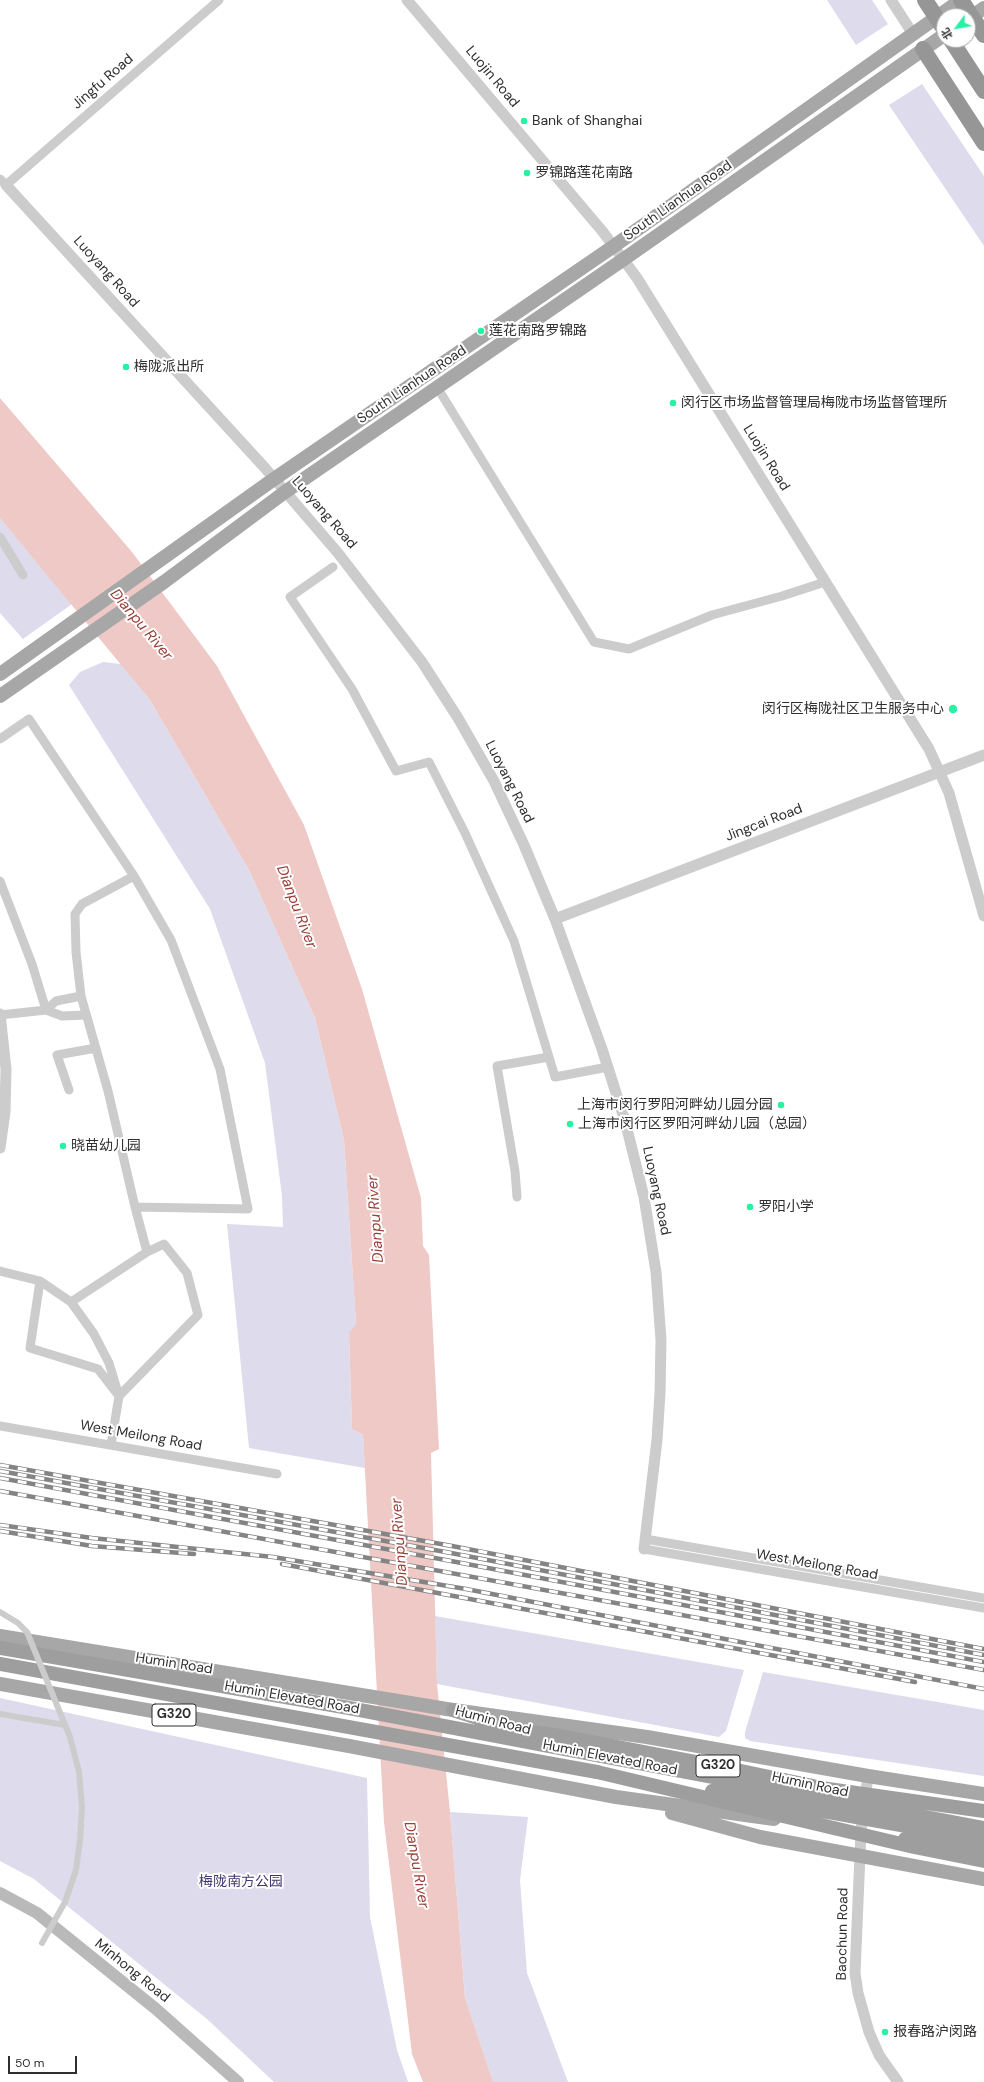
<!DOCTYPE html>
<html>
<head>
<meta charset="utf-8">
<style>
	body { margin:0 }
	#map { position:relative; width:984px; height:2082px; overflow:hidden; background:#fff; font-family:"DM Sans","Noto Sans SC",sans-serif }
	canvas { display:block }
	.north { position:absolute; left:936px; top:8px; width:40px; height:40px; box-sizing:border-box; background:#fff; border:1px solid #acacac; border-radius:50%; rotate:238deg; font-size:11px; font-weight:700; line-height:16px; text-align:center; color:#2f2f2f }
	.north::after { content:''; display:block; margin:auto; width:14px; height:18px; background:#25f2a2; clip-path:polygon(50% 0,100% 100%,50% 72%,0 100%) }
	.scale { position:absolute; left:8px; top:2056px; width:69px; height:18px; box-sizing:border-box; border:2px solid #2f2f2f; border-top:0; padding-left:5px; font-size:12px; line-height:14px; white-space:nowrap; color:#2f2f2f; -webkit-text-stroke:3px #fff; paint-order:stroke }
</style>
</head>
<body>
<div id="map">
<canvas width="984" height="2082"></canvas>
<div class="north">北</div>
<div class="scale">50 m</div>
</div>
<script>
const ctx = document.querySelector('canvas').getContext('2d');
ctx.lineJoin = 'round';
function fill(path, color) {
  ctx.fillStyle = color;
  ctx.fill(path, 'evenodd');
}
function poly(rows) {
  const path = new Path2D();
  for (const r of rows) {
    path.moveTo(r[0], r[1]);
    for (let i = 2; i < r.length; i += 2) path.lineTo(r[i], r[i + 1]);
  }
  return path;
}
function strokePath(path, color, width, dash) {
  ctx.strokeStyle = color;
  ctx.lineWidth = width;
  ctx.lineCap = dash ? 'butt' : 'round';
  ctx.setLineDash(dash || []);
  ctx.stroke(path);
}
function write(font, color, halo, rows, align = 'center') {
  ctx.font = font + ' "DM Sans","Noto Sans SC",sans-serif';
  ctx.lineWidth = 4;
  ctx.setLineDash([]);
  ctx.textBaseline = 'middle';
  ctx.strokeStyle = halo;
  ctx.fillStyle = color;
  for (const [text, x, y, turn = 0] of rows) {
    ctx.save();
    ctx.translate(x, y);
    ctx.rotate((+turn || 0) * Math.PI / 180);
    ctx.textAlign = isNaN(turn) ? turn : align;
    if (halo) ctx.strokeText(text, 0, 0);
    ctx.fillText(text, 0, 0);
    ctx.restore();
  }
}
fill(poly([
	[827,0,872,0,888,24,856,45],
	[922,84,984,176,984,246,889,105],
	[0,518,72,604,23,639,0,613],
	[103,662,121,664,150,700,250,872,315,1018,344,1140,356,1324,349,1334,352,1429,363,1435,365,1468,249,1448,227,1224,283,1227,282,1196,265,1063,210,909,69,685,80,672],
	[435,1616,744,1670,726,1731,719,1737,437,1684],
	[763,1672,984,1710,984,1776,750,1741,745,1738,745,1732],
	[0,1698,367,1778,370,1917,397,2050,408,2082,274,2082,207,2019,34,1879,0,1861],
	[450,1812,528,1817,520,1880,527,1973,568,2082,493,2082,465,1998]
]), '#dedbed');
fill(poly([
	[0,398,132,552,217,666,304,825,362,989,421,1198,423,1246,429,1255,439,1449,431,1453,437,1684,450,1812,465,1998,493,2082,423,2082,412,2054,384,1822,363,1435,352,1429,349,1333,356,1324,344,1140,315,1018,250,872,150,700,0,518]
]), '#eec9c6');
strokePath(poly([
	[0,1714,65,1725]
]), '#ccc', 6);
strokePath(poly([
	[0,179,6,185,219,0],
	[437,387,594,642,629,649,712,615,782,596,825,582],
	[0,537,23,575],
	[333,567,290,597,352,689,396,771,429,762,465,833,514,941,555,1077,608,1067],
	[0,739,29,719,134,876,171,940,220,1069,248,1209,135,1207,108,1091,81,996,76,952,75,914,82,904,134,876],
	[0,881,32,964,46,1010,0,1015],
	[81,996,56,1001,46,1010,62,1016,86,1015],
	[69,1090,57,1055,96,1048],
	[517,1197,515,1171,497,1066,549,1057],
	[0,1271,40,1281,30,1348,98,1369,119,1396,111,1445],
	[40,1281,71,1302,94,1334,109,1363,119,1396,198,1315,187,1273,164,1244,147,1252],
	[71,1302,147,1252,135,1207],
	[0,1426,277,1474],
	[645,1539,984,1598],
	[644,1549,984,1608]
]), '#ccc', 9);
strokePath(poly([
	[407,0,603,232,637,278,929,749,949,793,984,916],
	[891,0,913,34],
	[6,185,265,468,338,553,422,662,458,718,494,781,524,845,555,919,602,1049,625,1121,644,1197,656,1272,661,1340,660,1393,657,1440,644,1549],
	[555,919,984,755],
	[0,1014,6,1069,5,1112,0,1148],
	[868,1776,861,1831,855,1973,858,1993,869,2032,879,2055,898,2082]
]), '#ccc', 11);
strokePath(poly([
	[0,1893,37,1913,156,2009,238,2082]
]), '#b9b9b9', 12);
strokePath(poly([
	[968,19,984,8],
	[0,674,274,479,614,246,961,0],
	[0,696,164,582,285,492,624,259,944,35],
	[0,1636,453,1710,647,1737,868,1776,984,1794],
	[0,1684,349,1746,616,1797,774,1819],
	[672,1813,760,1837,984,1879]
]), '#a7a7a7', 14);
strokePath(poly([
	[0,1648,349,1708,602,1756],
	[0,1664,597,1772],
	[453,1710,515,1730,554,1735,716,1766,813,1786],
	[905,1839,984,1851]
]), '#9e9e9e', 14);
strokePath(poly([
	[951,40,984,91],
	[923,49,984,143]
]), '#969696', 16);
const rail = poly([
	[0,1465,452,1546,984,1649],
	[0,1471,451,1553,984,1655],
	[0,1478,451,1561,984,1662],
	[0,1491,984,1670],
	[0,1525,92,1538,273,1557,466,1589,984,1689],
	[0,1531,92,1546,194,1554],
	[282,1564,915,1682]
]);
strokePath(rail, '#848484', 4.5);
strokePath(rail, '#fff', 3, [9]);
strokePath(poly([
	[0,1612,18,1623,27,1632,70,1737,79,1772,82,1807,80,1840,76,1870,65,1902,42,1943]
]), '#ccc', 6);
strokePath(poly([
	[602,1756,984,1828],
	[597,1772,914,1847,984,1861],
	[800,1785,984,1811],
	[712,1791,984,1840]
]), '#9e9e9e', 14);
strokePath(poly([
	[925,0,944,29],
	[961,0,984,35]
]), '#969696', 16);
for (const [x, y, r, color] of [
	[524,121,4,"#25f2a2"],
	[527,173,4,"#25f2a2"],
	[481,331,4,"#25f2a2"],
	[126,367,4,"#25f2a2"],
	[673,403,4,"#25f2a2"],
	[953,709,5,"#25f2a2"],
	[781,1105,4,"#25f2a2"],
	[570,1124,4,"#25f2a2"],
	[63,1146,4,"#25f2a2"],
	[750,1207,4,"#25f2a2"],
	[885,2032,4,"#25f2a2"]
]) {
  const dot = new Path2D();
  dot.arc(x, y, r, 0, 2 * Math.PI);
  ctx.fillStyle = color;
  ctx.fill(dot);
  strokePath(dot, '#fff', 1.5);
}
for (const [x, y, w] of [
	[174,1715,44],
	[718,1766,44]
]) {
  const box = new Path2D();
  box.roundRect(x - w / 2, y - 11, w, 22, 3);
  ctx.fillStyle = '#fff';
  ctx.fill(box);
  strokePath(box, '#2f2f2f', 1);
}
write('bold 13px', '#2f2f2f', null, [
	["G320",174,1715],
	["G320",718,1766]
]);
write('14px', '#2f2f2f', '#fff', [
	["Luojin Road",492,77,50],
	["Jingfu Road",103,82,-41],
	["South Lianhua Road",678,201,-35],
	["Luoyang Road",106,272,48],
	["South Lianhua Road",412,385,-34],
	["Luojin Road",766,458,58],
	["Luoyang Road",324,513,49],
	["Luoyang Road",509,782,63],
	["Jingcai Road",764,823,-21],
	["Luoyang Road",656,1191,78],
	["West Meilong Road",141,1436,10],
	["West Meilong Road",817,1565,10],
	["Humin Road",174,1664,9],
	["Humin Elevated Road",292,1698,10],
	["Humin Road",493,1721,15],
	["Humin Elevated Road",610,1758,11],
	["Humin Road",810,1785,12],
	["Baochun Road",843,1934,-89],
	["Minhong Road",132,1971,39]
]);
write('14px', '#2f2f2f', '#fff', [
	["Bank of Shanghai",532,121],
	["罗锦路莲花南路",535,173],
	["莲花南路罗锦路",489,331],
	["梅陇派出所",134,367],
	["闵行区市场监督管理局梅陇市场监督管理所",681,403],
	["闵行区梅陇社区卫生服务中心",944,709,"right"],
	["上海市闵行罗阳河畔幼儿园分园",773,1105,"right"],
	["上海市闵行区罗阳河畔幼儿园（总园）",578,1124],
	["晓苗幼儿园",71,1146],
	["罗阳小学",758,1207],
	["报春路沪闵路",893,2032]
], 'left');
write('14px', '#44396e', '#fff', [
	["梅陇南方公园",241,1882]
]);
write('italic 15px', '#973e37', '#fff', [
	["Dianpu River",141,625,50],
	["Dianpu River",296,907,69],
	["Dianpu River",376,1219,-94],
	["Dianpu River",400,1542,-94],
	["Dianpu River",416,1865,80]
]);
</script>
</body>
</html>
